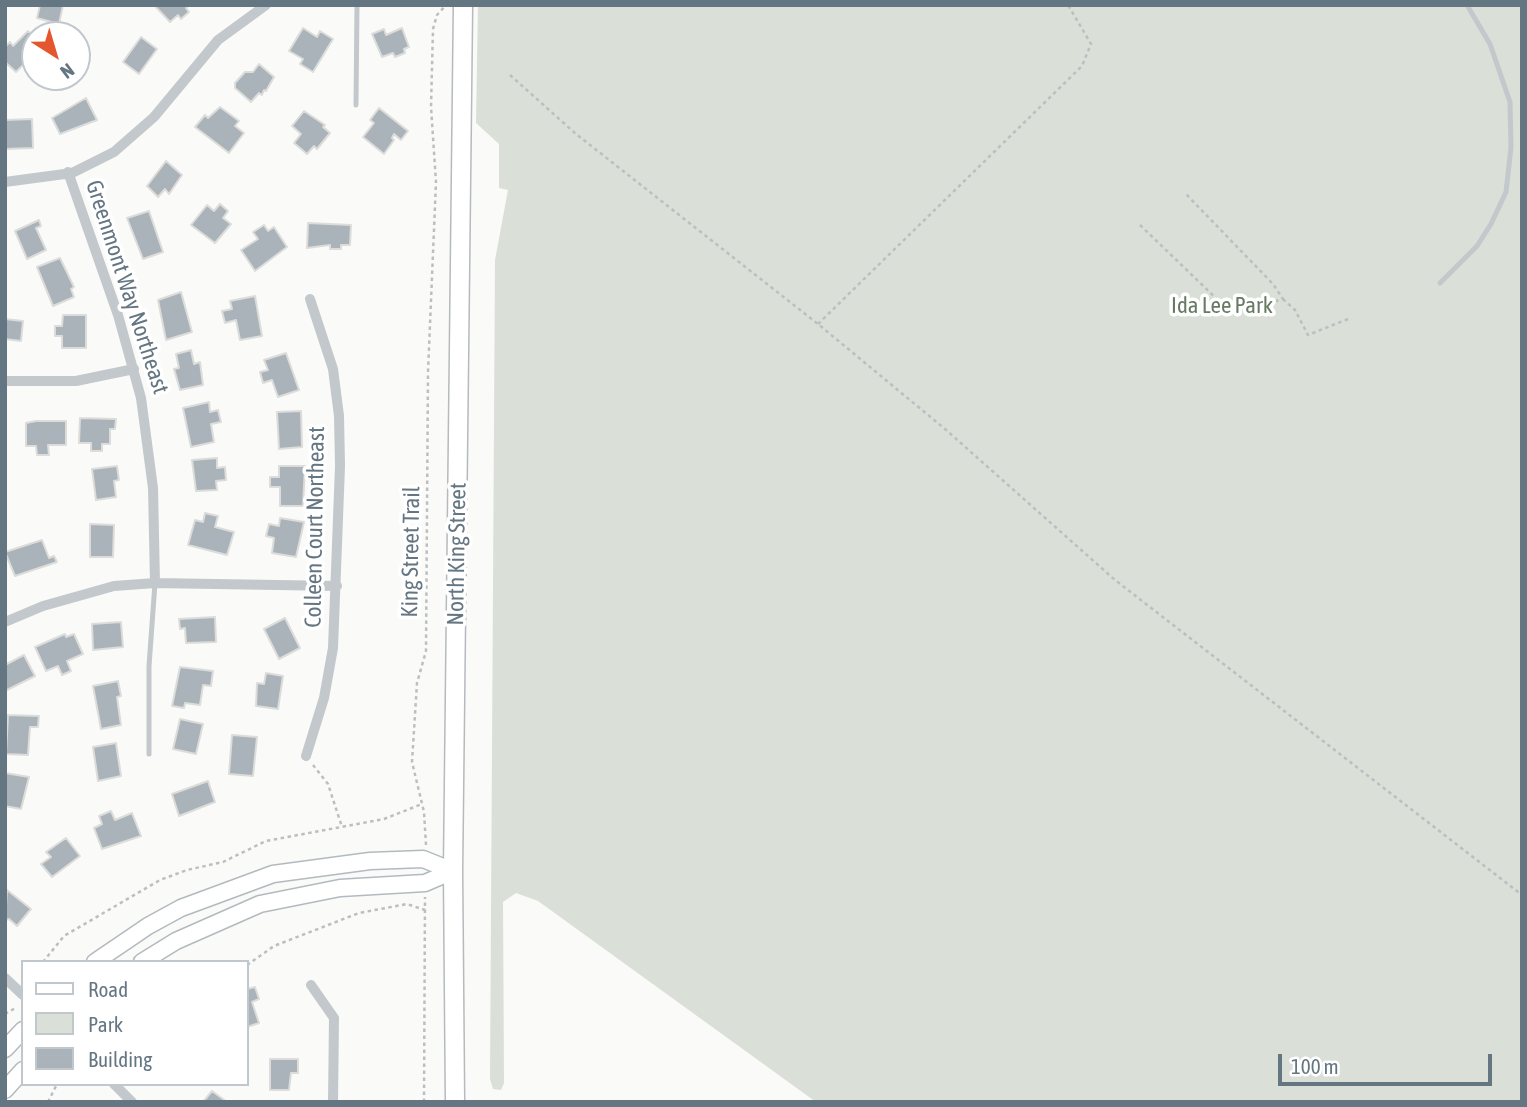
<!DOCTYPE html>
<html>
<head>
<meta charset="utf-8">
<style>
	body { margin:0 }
	#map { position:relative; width:1527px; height:1107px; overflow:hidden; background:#fafaf8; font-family:"Asap Condensed",sans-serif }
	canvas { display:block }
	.frame { position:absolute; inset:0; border:7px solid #657683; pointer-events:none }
	.legend { position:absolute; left:21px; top:960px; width:228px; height:126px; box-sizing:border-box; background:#fff; border:2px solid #c1c8cd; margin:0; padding:9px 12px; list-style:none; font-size:21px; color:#657683 }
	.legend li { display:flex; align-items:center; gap:14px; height:35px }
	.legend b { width:35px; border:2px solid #c1c8cd }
	.north { position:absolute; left:21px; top:21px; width:70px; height:70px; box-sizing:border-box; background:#fff; border:2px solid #c1c8cd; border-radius:50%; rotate:143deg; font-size:19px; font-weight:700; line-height:28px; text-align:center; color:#657683 }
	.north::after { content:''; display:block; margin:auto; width:24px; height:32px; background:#e4572e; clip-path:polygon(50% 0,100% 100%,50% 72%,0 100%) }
	.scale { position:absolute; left:1278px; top:1054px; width:214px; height:32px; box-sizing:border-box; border:4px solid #657683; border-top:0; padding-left:9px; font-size:21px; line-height:24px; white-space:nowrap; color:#657683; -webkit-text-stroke:5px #fff; paint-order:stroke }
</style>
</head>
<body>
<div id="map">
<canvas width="1527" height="1107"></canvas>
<div class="frame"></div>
<ul class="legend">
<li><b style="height:9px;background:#fff"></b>Road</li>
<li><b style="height:19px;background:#dadfd7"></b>Park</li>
<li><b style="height:19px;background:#aab3b9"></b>Building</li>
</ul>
<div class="north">N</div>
<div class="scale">100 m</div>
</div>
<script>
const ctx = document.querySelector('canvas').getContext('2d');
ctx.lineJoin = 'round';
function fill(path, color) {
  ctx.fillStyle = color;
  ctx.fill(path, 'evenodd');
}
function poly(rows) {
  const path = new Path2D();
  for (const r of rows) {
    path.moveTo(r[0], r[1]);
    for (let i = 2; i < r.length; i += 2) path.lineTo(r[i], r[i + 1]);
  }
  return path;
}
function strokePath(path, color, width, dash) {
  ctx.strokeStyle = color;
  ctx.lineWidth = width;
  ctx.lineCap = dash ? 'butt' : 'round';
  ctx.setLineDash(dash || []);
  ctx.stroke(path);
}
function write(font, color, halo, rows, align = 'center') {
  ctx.font = font + ' "Asap Condensed",sans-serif';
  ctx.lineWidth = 7;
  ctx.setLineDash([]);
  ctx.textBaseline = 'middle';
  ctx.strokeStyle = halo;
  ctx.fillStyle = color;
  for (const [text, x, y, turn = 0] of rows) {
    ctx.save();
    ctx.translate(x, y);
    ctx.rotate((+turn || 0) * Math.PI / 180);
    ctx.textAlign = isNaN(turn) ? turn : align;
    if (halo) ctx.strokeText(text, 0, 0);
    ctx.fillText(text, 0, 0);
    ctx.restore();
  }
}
fill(poly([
	[478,5,1522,5,1522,1102,816,1102,538,901,516,893,503,902,504,1083,501,1090,493,1089,490,1079,495,260,508,190,499,188,499,144,476,123]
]), '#dadfd7');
const building = poly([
	[40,5,63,5,59,24,37,18,40,5],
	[189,5,186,8,189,12,181,19,178,15,170,22,155,6,189,5],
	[303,28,317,37,320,31,333,39,313,72,300,64,303,59,289,51,303,28],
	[402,28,409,47,404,49,405,53,395,57,393,53,382,57,372,34,384,29,386,35,402,28],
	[28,31,35,38,31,49,35,53,16,72,5,62,5,47,10,42,13,46,28,31],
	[141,37,157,49,139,74,123,62,141,37],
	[259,64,274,77,266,91,264,90,262,95,259,93,251,102,235,88,235,83,245,72,253,72,259,64],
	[86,98,97,120,60,134,52,118,86,98],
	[220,107,239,121,235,126,244,133,229,153,195,127,205,115,208,118,220,107],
	[379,108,408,131,401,140,394,134,392,138,394,140,384,154,363,137,374,123,370,120,379,108],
	[304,111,325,125,323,127,330,133,317,149,314,146,307,154,294,143,301,134,292,126,304,111],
	[32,119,33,148,5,149,5,120,32,119],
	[166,161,182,175,169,194,165,189,158,197,147,186,166,161],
	[220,204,228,211,223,218,231,224,215,243,191,225,207,205,214,211,220,204],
	[149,211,163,252,143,259,127,218,149,211],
	[39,220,41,226,36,228,46,250,27,259,15,231,39,220],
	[308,223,351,225,350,245,341,245,341,249,330,249,330,245,307,248,308,223],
	[264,225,268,231,274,227,287,247,255,271,241,250,258,239,253,232,264,225],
	[60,258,74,287,71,289,74,297,53,306,37,267,60,258],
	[181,292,192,332,166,340,158,300,181,292],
	[255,296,262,336,240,340,236,320,225,323,222,311,232,309,230,301,255,296],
	[63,315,86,315,86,348,62,348,62,336,55,336,55,326,62,326,63,315],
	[5,319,23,321,21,341,5,339,5,319],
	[191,350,194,364,200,362,203,385,180,390,174,369,179,368,176,354,191,350],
	[286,353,299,390,278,397,272,380,263,383,260,372,268,370,264,360,286,353],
	[209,402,210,412,218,410,221,422,211,424,214,442,191,447,183,408,209,402],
	[301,411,302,447,279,449,277,412,301,411],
	[80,418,116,419,115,429,110,429,110,444,102,444,102,451,91,451,91,443,79,443,80,418],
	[36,421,66,421,66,445,48,445,49,455,37,455,36,446,26,446,26,423,36,421],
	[217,458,217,468,225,467,226,480,216,481,217,490,196,491,192,460,217,458],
	[117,466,119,480,114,481,116,497,96,500,92,469,117,466],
	[279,466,305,466,303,506,280,506,280,487,270,487,270,477,279,477,279,466],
	[205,513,218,516,215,527,234,532,227,555,188,545,195,520,203,522,205,513],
	[280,518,304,522,296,557,272,553,274,538,266,536,269,524,279,526,280,518],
	[90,524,114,525,113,557,90,557,90,524],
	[42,540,49,558,54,556,57,562,15,576,5,552,42,540],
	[215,617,216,642,186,643,185,628,180,629,179,619,215,617],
	[285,618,300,648,279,659,264,629,285,618],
	[121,622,123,647,93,650,92,624,121,622],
	[65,634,66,637,74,634,83,654,67,661,71,671,62,675,58,666,46,671,35,647,65,634],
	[24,655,35,676,5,691,5,665,24,655],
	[180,667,213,671,211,686,203,685,200,705,185,703,184,708,172,706,180,667],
	[266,673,283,676,278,709,256,706,257,683,264,684,266,673],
	[118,681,121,696,117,697,121,725,101,729,93,686,118,681],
	[8,715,39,716,38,727,30,727,28,755,6,754,8,715],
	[180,719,203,724,196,754,173,749,180,719],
	[232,735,257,737,253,776,229,774,232,735],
	[116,743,121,776,98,781,93,747,116,743],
	[5,773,29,777,21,809,5,806,5,773],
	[208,781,215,802,179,816,172,794,208,781],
	[111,811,115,820,132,813,141,836,102,849,94,828,102,824,99,816,111,811],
	[66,838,80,856,52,877,41,864,51,857,46,852,66,838],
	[7,890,31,909,17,926,9,919,5,920,7,890],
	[255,987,259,999,252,1002,259,1023,247,1027,247,989,255,987],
	[270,1059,298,1059,298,1073,291,1073,289,1090,270,1090,270,1059],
	[212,1091,227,1102,203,1102,212,1091]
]);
fill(building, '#aab3b9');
strokePath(building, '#dcdcda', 2);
const secondary = poly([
	[95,962,148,926,181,908,273,874,370,861,423,859,453,871],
	[142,962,176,941,260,904,340,888,425,883,453,871],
	[5,1049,23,1030],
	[5,1090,23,1070]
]);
const primary = poly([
	[455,1102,453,871,463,5]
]);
strokePath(secondary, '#b3babf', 19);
strokePath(primary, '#b5babe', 21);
strokePath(poly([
	[510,75,576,134,818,324,945,429,1115,580,1522,895],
	[1140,225,1221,303,1239,308,1255,307,1283,299,1273,284,1185,193],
	[1283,299,1295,310,1308,335,1348,319],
	[818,324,1082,66,1091,44,1068,5],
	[313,765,328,784,342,827],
	[426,845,424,812,412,762,417,683,426,651,428,372,436,182,431,107,433,29,437,15,446,5],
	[43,962,64,936,160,880,187,870,223,862,266,841,384,819,422,804],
	[247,965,274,946,359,913,407,904,425,910],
	[5,1014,17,1007],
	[48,1102,57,1084],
	[424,1102,425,897]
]), '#bbbfc2', 2.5, [3.5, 3.5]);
strokePath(poly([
	[356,105,357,5],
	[1440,283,1477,246,1491,224,1506,192,1511,147,1510,102,1490,44,1467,5],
	[149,754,149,666,155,583]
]), '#c3c8cc', 5);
strokePath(poly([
	[68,172,118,315,141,398,153,488,155,583],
	[5,182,72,173,114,152,154,117,218,40,266,5],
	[5,381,76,381,134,369],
	[5,622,43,606,114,586,155,583,337,586],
	[306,756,324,698,333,648,340,466,339,416,333,369,310,299],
	[5,978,23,995],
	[311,985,334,1018,333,1102],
	[114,1084,132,1102]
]), '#c3c8cc', 10);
strokePath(secondary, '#fff', 16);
strokePath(primary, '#fff', 18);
write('23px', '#657683', '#fff', [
	["Greenmont Way Northeast",127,287,72],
	["Colleen Court Northeast",315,527,-89],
	["King Street Trail",411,552,-89],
	["North King Street",457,554,-89]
]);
write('23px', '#687a64', '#fff', [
	["Ida Lee Park",1222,306]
]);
</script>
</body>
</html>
